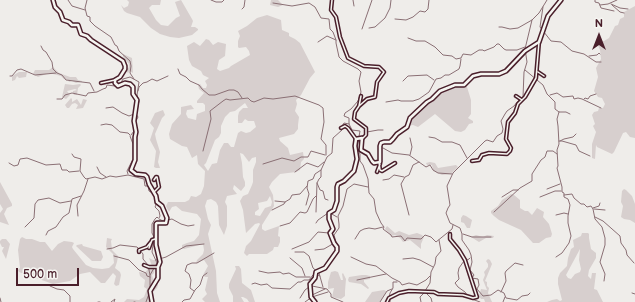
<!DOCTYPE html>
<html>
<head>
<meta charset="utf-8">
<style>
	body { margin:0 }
	#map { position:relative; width:635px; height:302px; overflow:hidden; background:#efedea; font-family:"Balsamiq Sans",sans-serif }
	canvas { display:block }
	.north { position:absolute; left:579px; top:16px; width:40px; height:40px; -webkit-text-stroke:3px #f6f6f2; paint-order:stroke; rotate:0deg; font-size:11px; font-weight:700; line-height:16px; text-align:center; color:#4a1f2b }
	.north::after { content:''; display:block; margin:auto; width:14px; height:18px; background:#4a1f2b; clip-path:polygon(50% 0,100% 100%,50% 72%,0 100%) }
	.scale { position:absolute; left:16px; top:268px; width:63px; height:18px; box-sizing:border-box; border:2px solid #4a1f2b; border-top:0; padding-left:5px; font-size:12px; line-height:14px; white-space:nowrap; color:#4a1f2b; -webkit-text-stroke:3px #f6f6f2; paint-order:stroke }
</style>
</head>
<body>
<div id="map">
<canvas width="635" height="302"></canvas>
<div class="north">N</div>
<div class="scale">500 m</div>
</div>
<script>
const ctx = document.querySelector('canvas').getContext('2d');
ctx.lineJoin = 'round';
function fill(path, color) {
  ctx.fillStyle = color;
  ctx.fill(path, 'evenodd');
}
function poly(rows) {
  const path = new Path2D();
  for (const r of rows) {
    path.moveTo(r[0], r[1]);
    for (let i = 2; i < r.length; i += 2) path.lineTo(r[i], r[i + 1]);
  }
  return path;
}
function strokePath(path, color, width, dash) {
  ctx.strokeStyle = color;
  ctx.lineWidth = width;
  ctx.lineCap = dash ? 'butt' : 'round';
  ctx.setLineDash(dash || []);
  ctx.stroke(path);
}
fill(poly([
	[127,0,161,0,160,5,152,5,149,8,156,20,161,25,168,26,176,18,180,16,175,2,181,0,192,19,193,21,191,27,195,27,198,29,198,30,192,35,179,38,170,37,160,34,151,28,140,17,127,13,124,11,121,5,124,8,128,6,129,2],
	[271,0,278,0,283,5,278,7,270,5],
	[635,6,635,138,630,137,626,132,623,133,614,152,612,154,597,147,596,145,595,159,592,158,592,144,596,132,593,126,595,124,592,115,594,112,598,111,599,108,603,108,605,104,602,98,598,97,594,91,598,77,596,68,601,59,600,50,597,43,599,42,604,41,609,38,615,26,618,25,620,19,624,17,624,12],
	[267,15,281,20,282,30,289,33,289,36,295,39,300,43,315,72,310,78,301,95,296,100,297,104,295,111,299,117,298,125,298,129,294,134,279,138,280,141,288,148,290,155,303,152,304,159,301,162,300,170,296,172,280,174,272,182,269,187,273,195,274,206,262,225,262,229,265,231,279,226,278,236,280,237,280,242,278,247,274,247,273,250,267,254,249,254,247,256,244,253,246,246,251,241,260,224,259,223,255,224,246,233,243,210,240,201,243,196,248,194,252,185,253,182,253,170,256,162,256,157,252,158,249,162,243,154,240,153,242,163,243,177,245,182,245,186,241,191,234,185,233,189,237,194,227,196,225,202,227,206,227,226,224,235,219,225,218,206,216,202,211,199,207,200,205,206,208,219,211,225,208,234,216,271,217,293,220,302,205,302,202,299,207,294,205,290,208,277,205,277,203,275,208,266,204,260,201,261,198,263,196,263,197,260,203,254,204,250,203,244,184,249,182,248,182,245,187,243,194,241,199,235,201,219,197,214,182,211,176,206,172,207,169,212,166,206,168,202,185,202,189,200,191,196,196,197,201,194,204,186,205,171,198,164,197,155,192,158,187,147,182,146,170,139,169,134,172,124,181,114,181,107,191,105,194,109,187,110,186,114,188,118,196,120,197,114,205,111,205,105,203,103,197,103,197,101,204,93,199,89,198,85,200,84,203,88,206,88,207,85,205,81,209,78,203,75,201,71,192,66,189,60,187,46,194,42,200,46,206,39,209,40,213,45,218,42,226,44,225,56,219,60,217,69,220,71,229,68,231,66,250,55,249,51,246,47,239,48,238,47,238,41,240,36,238,31,247,26,257,18],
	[245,103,248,108,243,108,239,112,238,116,238,123,242,123,245,119,248,121,254,121,256,127,250,132,246,133,241,131,238,133,234,147,231,147,228,143,224,143,220,150,217,163,212,164,208,171,204,165,206,163,215,140,219,137,221,133,221,126,225,117,230,112,235,111],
	[270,196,272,202,271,206,265,208,260,216,255,215,255,212,259,209,258,203,267,201],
	[123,54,132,58,133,73,130,71,128,73,126,71,129,67,129,64,123,57],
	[53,67,59,73,70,77,76,77,78,80,82,81,82,82,76,83,72,81,69,82,68,80,64,79,61,76,49,73,38,77,33,74,35,70,49,70],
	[19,72,27,72,26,77,19,78,17,76,15,80,12,81,12,76],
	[65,84,73,85,80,84,81,85,78,88,77,95,74,95,73,93,73,91,77,90,75,89,67,91,70,95,66,99,62,97],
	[453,85,467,87,471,100,471,114,468,118,473,121,473,123,469,124,465,130,461,132,455,131,435,114,418,127,413,125,407,126,408,121,440,91],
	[71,98,72,99,72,102,77,99,81,105,83,99,87,100,83,108,76,109,78,105,75,103,72,104,69,108,67,108,65,105],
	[163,110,165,115,162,118,155,134,156,139,160,152,158,162,160,168,156,168,154,167,156,151,150,140,154,128,150,123,155,113],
	[430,162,435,163,438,168,456,165,458,167,451,174,442,175,433,171,432,165,427,165,426,163],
	[0,182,12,204,12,206,7,208,4,214,9,225,0,222,0,213,3,209,0,204],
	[624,189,626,190,632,196,635,204,635,223,630,220,624,219,621,217,623,206,621,202,622,191],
	[511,194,514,195,520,200,520,208,525,211,528,211,532,215,537,208,544,212,543,217,549,224,552,234,551,237,546,238,539,243,533,243,521,230,499,220,494,216,491,213,491,211,498,206,502,200],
	[463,215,466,216,472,220,470,228,467,228,464,223,461,222,461,218],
	[387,226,395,233,399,231,409,235,417,233,422,235,424,237,421,244,421,249,410,240,403,242,400,238,395,235,391,236,385,229],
	[582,233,588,233,589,234,589,238,591,249,596,253,596,258,589,270,588,276,591,279,592,273,596,273,594,289,597,290,603,302,547,302,552,300,557,299,560,301,562,300,558,284,558,278,560,273,567,266,568,258,571,249,574,247,573,240,581,236],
	[580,249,579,260,581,269,580,272,575,274,571,279,568,278,566,275],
	[476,235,483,237,487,235,494,236,493,238,486,238,479,242,471,237],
	[22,237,26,239,32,239,40,242,45,242,52,251,58,244,64,241,72,242,74,243,72,247,73,249,86,265,93,268,102,269,109,268,114,263,113,254,106,247,107,238,112,239,111,241,112,250,118,256,117,262,115,268,120,272,121,275,119,285,116,286,114,284,116,276,113,273,105,283,101,283,90,272,80,274,70,281,53,284,19,272,18,270,20,268,18,250,20,239],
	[2,239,6,239,10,244,6,259,2,251,4,247,2,247,0,243,0,241],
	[82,244,83,246,101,251,103,257,101,261,92,261,76,246,77,245],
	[149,258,153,260,158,260,157,265,155,267,154,273,152,275,154,282,157,282,158,285,157,288,151,294,154,302,124,302,127,299,139,300,144,297,147,289,144,287,145,280,140,276,139,272,145,273,149,267,152,266],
	[488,259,490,260,492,264,485,281,487,282,487,286,489,288,488,293,492,302,485,302,484,299,481,299,479,296,481,289,487,290,483,280,485,275,484,272,488,267,488,264,486,261],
	[235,266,239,266,241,269,242,283,251,290,255,302,249,302,247,299,243,297,241,297,244,302,233,302,233,296,229,288,229,284,236,269],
	[335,271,338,272,341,280,343,280,342,274,343,273,346,279,345,291,345,296,341,299,332,297,334,288,328,289,328,282,331,272],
	[362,275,366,275,370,276,370,279,364,280,364,282,369,288,368,289,361,284,349,282,348,280,349,277],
	[384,290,386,291,386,293,380,302,365,302,372,292]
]), '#d7cfce');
strokePath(poly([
	[68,0,72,6,85,10],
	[87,0,85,8,87,16,90,17,90,21,95,26,111,37,115,45,117,46,119,51,130,61,131,66,130,73,134,79],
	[211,0,216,2,222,2,224,0],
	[353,0,354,6],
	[595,0,595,2,599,3,601,8,614,11],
	[273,3,292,6,309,3,315,7,321,18,329,19,330,29,333,32,336,40,336,43,339,57,343,61,358,69,361,72,359,81,361,92,358,101,351,109,345,113,344,116,349,118,349,124,352,130,360,131,357,148,360,154,360,161,363,165,368,179,369,193,374,199,376,212,381,223,384,227,383,229,391,235,392,237,401,236,405,241,407,238,421,239,425,235,431,237,436,242,452,229,453,225],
	[611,4,620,8,628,9],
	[600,5,608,4,617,0],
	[612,5,620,12,624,13],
	[543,7,540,27,551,41,561,42,572,51,584,54,596,62,601,62],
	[242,9,244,7,245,0],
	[395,19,406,20,413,17,420,11,425,12,428,9,429,0],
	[499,27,502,27,510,29,518,28,532,20,539,13,547,0],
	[369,28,375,27,385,18,390,8,391,0],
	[362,29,372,0],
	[408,38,416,41,425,41,435,47,443,55,452,56,456,59,461,58,463,54,471,55,479,50,483,50,484,51,494,47,497,44,499,44,504,49,506,50,517,50,525,47],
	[318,42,327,36,336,40],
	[41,46,43,50,46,52,52,62,53,69,57,73,62,75,66,80,90,83,94,91],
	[589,56,597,55,599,53,600,54],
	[178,69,180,74,186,77,190,81,199,85,202,89,209,95,215,95,229,90,234,90,238,92,242,98],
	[525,70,543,85,547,94,555,102,555,109,559,112,566,112,570,114],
	[10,76,12,76,17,70,21,69,35,75,56,73],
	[403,81,408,76,427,75,434,80],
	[138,91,139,87,143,83,147,82,152,79,157,81,168,76],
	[550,95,557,93,563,97,573,96,574,99,578,98,582,99,601,108],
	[57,99,62,99,65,95,72,93,86,96,88,93,97,92,103,89,106,88,107,85,115,86,117,83,121,83,123,79,130,77,139,82,137,95,139,101,137,111],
	[584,99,585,98,588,99,590,96,596,94],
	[386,102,398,100,401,101,413,101,419,99,429,92,436,79,441,78,445,75,449,75,459,69,460,66,461,59],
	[106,108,113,107,122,113,129,116,134,114],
	[136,121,138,117,136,114],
	[101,125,106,124,112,125,120,132,128,133,130,135],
	[367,132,378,130,383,130],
	[131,135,134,131],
	[429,137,435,138,442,142,452,142,460,145,467,158],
	[410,138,412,147,410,155],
	[559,141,562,141,576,145,579,151,590,156],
	[560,141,564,139,573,137,576,134],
	[383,148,392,153,409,155,426,167,430,165,433,170,438,173,452,174],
	[203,151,211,119,210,111,223,101,226,99,230,100,248,98,251,101,254,102,264,98,273,99,295,96,319,105,323,108,324,122,321,139,326,145,326,155],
	[72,154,74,157,81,159,80,171,84,177,86,179,95,177,102,179,110,176,116,177,128,175,144,179,145,186,148,186,149,191,154,194],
	[9,163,14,166,18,165,20,159,27,158,46,165,60,164,62,170,67,170,69,172,79,171],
	[263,164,282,158,294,161,301,157,308,157,311,151,325,155],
	[97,167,100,173,106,177],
	[295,172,307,163,318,167,324,162],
	[128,174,127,171,133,159,133,144,130,136],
	[383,180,389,179,394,175,404,177],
	[317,183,320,190,323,191,325,199,328,200],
	[547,189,560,184],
	[564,195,572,194,574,198,581,204,584,204,587,207,591,206,593,209,595,219,602,227,605,238,605,245,600,262,605,274,604,281],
	[502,197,513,190,518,190],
	[540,197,555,191,561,191],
	[156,201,155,203,156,205,155,207,159,211,160,216,159,218],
	[275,201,285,202],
	[306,205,309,194,307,188,308,181,313,179,315,174,321,170],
	[593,208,599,206,600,203],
	[594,209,605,210],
	[272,210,284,204,285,202,290,199,292,195,300,194,307,186],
	[316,212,317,183,319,179,321,177,321,170,327,157,332,153,333,138,342,130,342,126,344,123,349,124],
	[494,212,520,188,532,181,532,174,541,160,545,157,547,151,553,151,557,154],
	[409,215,401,184,405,177,409,175,413,165,419,162],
	[556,215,564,213,568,214],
	[78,216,77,205,84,191,88,179],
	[595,217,603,221,620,236,621,243,626,250,627,255,634,263],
	[159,219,163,221,172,219,181,224,188,226,194,225],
	[316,223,318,220,328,213,330,213,337,217],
	[280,226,290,223,300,212,305,213,307,212,313,199,316,196],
	[25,227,34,218,35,204,38,200,49,198,60,203,71,201],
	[463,234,472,237,491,237],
	[46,235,48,231,56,227,63,217,69,213,72,199,81,196],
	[355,239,360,231,364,229,369,228,375,229,383,227],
	[107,249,113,248,120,245,137,247,139,249,143,254,143,259,148,265,150,275,150,288],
	[292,249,309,242,318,232,329,233],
	[315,250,324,249,336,242,334,235,339,228,339,224,338,216,343,206,347,189,354,184,368,187],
	[295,252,304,252,309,256,313,268,319,273,323,287],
	[114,256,129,260,139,270,146,273,147,276,150,277],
	[351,257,366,264,376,266,392,278,400,282,402,285,409,283,417,285,426,280,430,276],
	[556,257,562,253,569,243,571,236,568,223,568,216,570,205,568,199,564,197,564,193,562,192,562,187,557,168,558,166,557,150,559,144,558,126,557,119,559,112],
	[290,258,302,268,305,276],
	[403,259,413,258,420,260,433,267],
	[156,260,166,257,186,246,204,244],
	[464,261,459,268,458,273,459,279,455,283,458,287,465,292,467,295],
	[465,261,469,259,470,258],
	[259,271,268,273,280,272,283,274,289,273,296,277,310,277],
	[150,275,157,263,152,252,154,237,152,233,152,224,155,219,157,217,158,218],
	[357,280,386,274],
	[252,284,255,283,261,285,267,284,272,288,290,289,298,282,301,282,304,280,309,280,313,275,316,274,320,276],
	[50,286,57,289,64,290,70,296,70,302],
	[312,286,327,289,331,294,331,297,343,302],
	[194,291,190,288,191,280,189,274,185,271,187,265,192,263,197,263,214,253],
	[425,291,430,283,431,272,435,264,436,257,441,251,439,240],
	[425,292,431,298,432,302],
	[501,292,506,281,505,273,506,271,515,263,523,265],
	[530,293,528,295,522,296,517,300,506,298,504,293,498,290,491,295,483,296,477,289,479,285,478,279,472,278,474,275,470,270,472,262,471,255,469,250,462,240,462,234,460,228,450,223,446,213,448,208,450,205,447,186,453,173,485,141,487,140,493,142,497,136,502,133,503,129,501,121,505,114,507,111,514,106,518,101,523,97,524,72,527,62,525,49,532,20],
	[632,293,635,294],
	[312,295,325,289],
	[0,298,1,302],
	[300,298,305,290,309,287],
	[389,298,390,293,393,288,393,282,397,282],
	[469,298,480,302],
	[390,299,390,302],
	[98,302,100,302],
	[111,302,115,299,114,302],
	[134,302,135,302],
	[146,302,150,291],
	[182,302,184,300,190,299,195,290,200,285,203,276,207,273],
	[305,302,312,297,328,292],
	[380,302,387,291,392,289],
	[421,302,420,297,424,293],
	[503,302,505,297]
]), '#8a6f74', 1);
const street = poly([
	[332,0,331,10,336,17,340,37,348,58,364,66,379,67,384,72,377,82,375,97,367,99,359,106,361,96],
	[538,72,544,76],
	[101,83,115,80],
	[516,96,522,100],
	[359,106,355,112,354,119,366,128,366,135,363,138],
	[341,128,345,126,348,128,356,139],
	[472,161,479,160,482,155,489,153,507,154,510,151,511,148,506,139,508,122,515,113,518,104,525,97,536,78,539,42],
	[379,162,380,170,382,171,395,163],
	[377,172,380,164],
	[154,192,159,187,157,177,156,177,154,180],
	[149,248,152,240,155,239],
	[139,252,139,250,147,247,151,242],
	[144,265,149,267,157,267],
	[387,302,389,298,399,293,409,291,434,292,438,294,463,295,473,298,477,297,465,260,459,250,450,239,450,234]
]);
const secondary = poly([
	[53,0,55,7,60,12,63,20,69,22,72,25,78,25,81,34,87,36,91,40,123,61,125,66,125,69,120,77,115,80,115,83,118,86,125,83,130,84,133,87,133,94,137,100,134,121,136,132,135,137,135,160,131,170,136,174,145,175,147,177,149,184,156,196,157,202,162,206,167,218,166,223,157,223,156,224,156,245,160,262,158,267,158,278,150,291,152,302],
	[315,302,311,297,310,284,315,278,316,272,325,268,337,251,337,247,334,243,330,233,333,229,329,219,329,213,334,210,337,201,337,187,338,184,344,181,354,171,357,159,355,146,356,139,362,138,361,150,368,154,372,161,374,163,380,162,380,146,381,143,384,142,390,142,393,139,397,134,407,127,410,118,427,102,432,99,440,91,455,85,464,85,473,76,481,74,499,74,506,71,525,51,539,42,548,16,561,0]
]);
strokePath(street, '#4a1f2b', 4.5);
strokePath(secondary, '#4a1f2b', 5.5);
strokePath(street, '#f6f6f2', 1.5);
strokePath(secondary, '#f6f6f2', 2.5);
</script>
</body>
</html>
